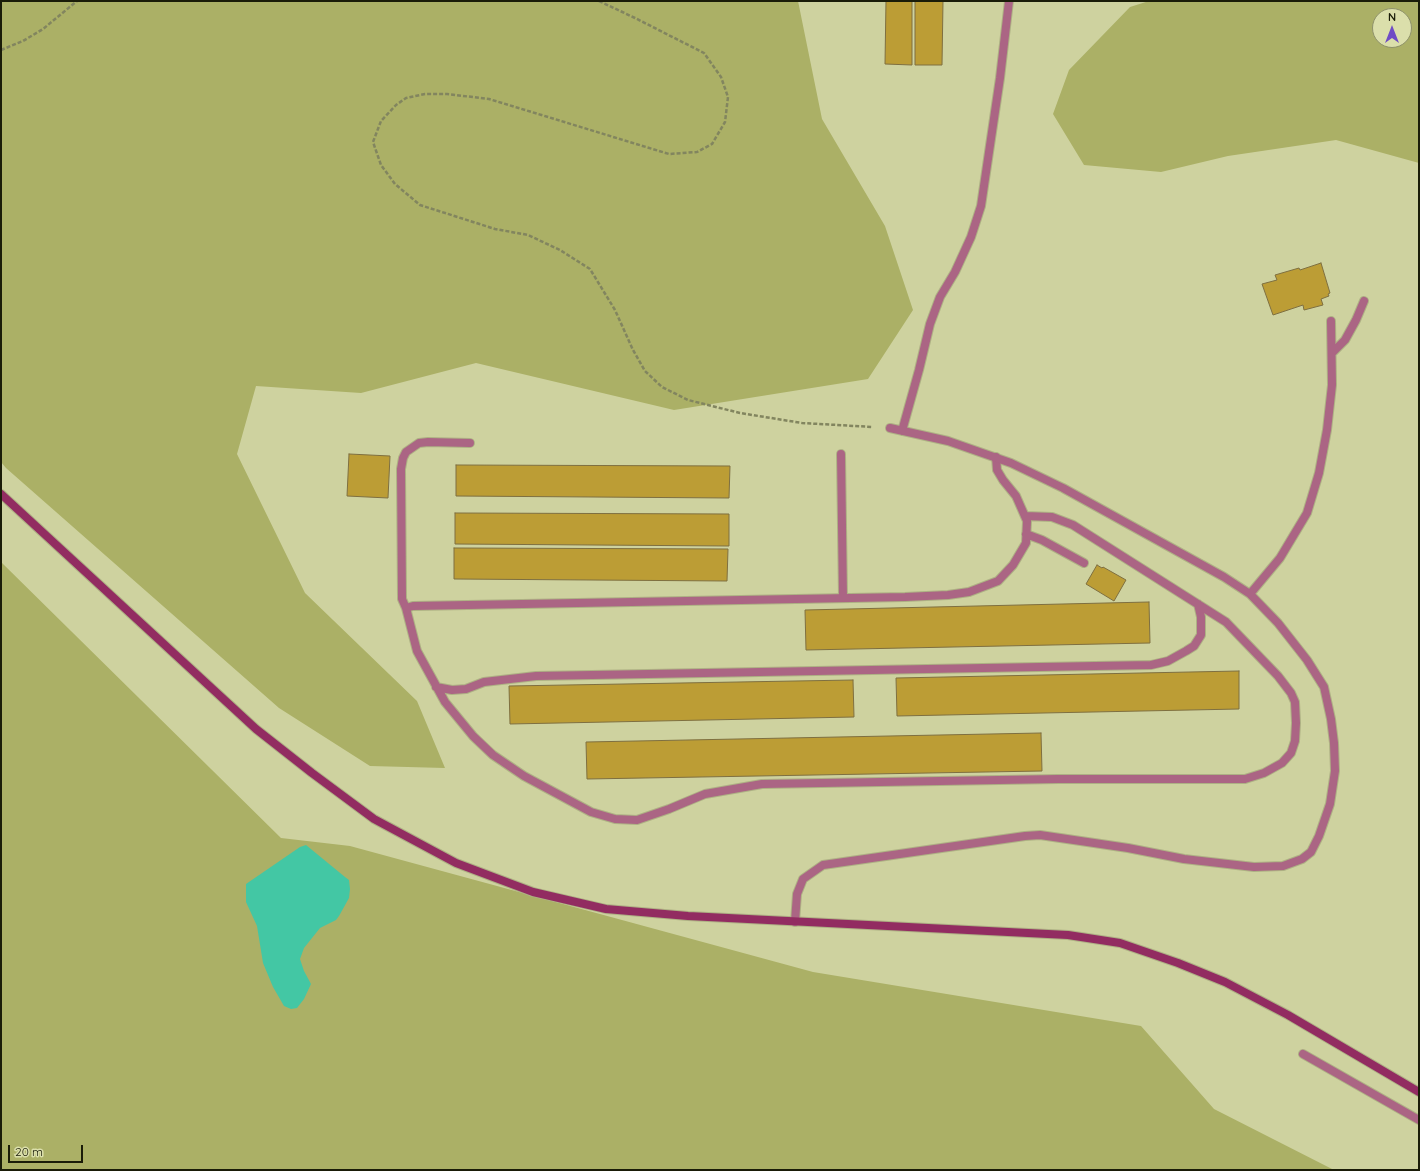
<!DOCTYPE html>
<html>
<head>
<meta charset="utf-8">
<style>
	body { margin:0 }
	#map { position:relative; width:1420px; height:1171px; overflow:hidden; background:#ced29f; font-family:Quicksand,sans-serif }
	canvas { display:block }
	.frame { position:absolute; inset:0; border:2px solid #1a1c08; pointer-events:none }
	.north { position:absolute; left:1372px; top:8px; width:40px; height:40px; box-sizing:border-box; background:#dbdfab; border:1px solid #8e916a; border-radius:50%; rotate:0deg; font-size:11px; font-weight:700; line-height:16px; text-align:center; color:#1a1c08 }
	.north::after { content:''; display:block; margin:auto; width:14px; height:18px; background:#6f4cc5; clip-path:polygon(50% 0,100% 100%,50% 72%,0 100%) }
	.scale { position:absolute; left:8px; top:1145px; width:75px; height:18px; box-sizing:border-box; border:2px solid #1a1c08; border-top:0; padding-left:5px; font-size:12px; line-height:14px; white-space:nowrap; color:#1a1c08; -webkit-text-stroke:3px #dbdfab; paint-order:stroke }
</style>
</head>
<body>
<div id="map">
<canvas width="1420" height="1171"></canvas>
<div class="frame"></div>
<div class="north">N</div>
<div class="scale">20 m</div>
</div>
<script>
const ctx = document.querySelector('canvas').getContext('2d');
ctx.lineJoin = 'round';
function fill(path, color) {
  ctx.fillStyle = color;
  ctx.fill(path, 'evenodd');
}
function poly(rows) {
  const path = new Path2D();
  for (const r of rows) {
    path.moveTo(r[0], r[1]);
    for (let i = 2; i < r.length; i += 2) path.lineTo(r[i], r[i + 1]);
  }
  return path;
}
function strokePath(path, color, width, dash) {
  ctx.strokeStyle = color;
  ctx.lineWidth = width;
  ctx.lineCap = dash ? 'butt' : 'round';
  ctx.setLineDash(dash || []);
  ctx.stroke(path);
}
fill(poly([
	[1,1,798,1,822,119,885,226,913,310,868,379,674,410,476,363,361,393,256,386,237,454,305,593,417,701,445,768,370,766,279,708,6,468,1,462],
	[1149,1,1419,1,1419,163,1336,140,1228,156,1161,172,1084,165,1053,114,1069,70,1130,7],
	[1380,16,1404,16,1404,40,1380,40],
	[1,562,281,838,350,846,813,972,1141,1026,1214,1109,1334,1170,1,1170]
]), '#abb066');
fill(poly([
	[306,845,345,877,349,880,350,889,349,898,339,916,336,920,320,928,304,948,300,959,304,971,311,984,304,999,297,1008,291,1009,284,1006,273,987,263,963,257,926,246,902,246,884,300,847]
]), '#43c7a4');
const building = poly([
	[886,1,912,1,912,65,885,64,886,1],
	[915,1,943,1,942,65,915,65,915,1],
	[1321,263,1330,293,1328,294,1329,296,1321,299,1323,305,1304,310,1303,305,1273,315,1262,284,1277,280,1275,275,1299,268,1300,270,1321,263],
	[349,454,390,456,388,498,347,496,349,454],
	[456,465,730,466,729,498,456,496,456,465],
	[455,513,729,514,729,546,455,544,455,513],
	[454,548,728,549,727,581,454,579,454,548],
	[1097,565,1102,568,1103,567,1126,580,1114,601,1086,584,1097,565],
	[1149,602,1150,643,806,650,805,610,1149,602],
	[1239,671,1239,709,897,716,896,678,1239,671],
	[853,680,854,717,510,724,509,686,853,680],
	[1041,733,1042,771,587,779,586,742,1041,733]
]);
fill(building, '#bc9d35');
strokePath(building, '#7e6f40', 1);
const lane = poly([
	[470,443,428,442,419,443,406,452,403,458,401,469,402,599,406,608,417,651,445,702,473,736,493,755,524,776,591,812,615,819,637,820,669,809,705,794,762,784,1058,779,1245,779,1264,773,1282,763,1291,753,1295,741,1296,723,1295,702,1291,693,1278,676,1226,622,1073,525,1052,517,1025,516],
	[841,454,843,598],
	[1026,534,1042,540,1084,563],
	[406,608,413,606,905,597,948,595,969,592,998,581,1013,565,1026,543,1027,521,1016,496,1003,480,997,470,996,457],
	[436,687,452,690,466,689,484,682,536,676,1151,665,1168,661,1186,651,1194,646,1201,635,1201,617,1198,604]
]);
const street = poly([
	[1332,353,1345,340,1356,320,1364,301],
	[902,431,919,370,930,324,940,297,955,272,971,237,981,206,1000,78,1009,1],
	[1250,594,1280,558,1307,513,1319,473,1327,430,1332,385,1331,321],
	[795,922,797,894,803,879,823,865,1025,836,1040,835,1128,848,1184,859,1254,867,1283,866,1302,859,1311,852,1319,836,1330,804,1335,771,1334,743,1331,719,1324,687,1307,660,1278,623,1250,594,1224,577,1063,488,1011,463,948,441,890,428],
	[1303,1054,1419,1120]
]);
const secondary = poly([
	[1,494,256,729,312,773,374,819,456,863,533,892,606,909,688,916,1068,935,1120,943,1178,963,1225,982,1288,1015,1419,1092]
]);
strokePath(lane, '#aeb184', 10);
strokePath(street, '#aeb184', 10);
strokePath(secondary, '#aeb184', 10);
strokePath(poly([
	[599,1,635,18,704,53,721,77,728,97,725,122,712,144,697,152,669,154,489,99,447,94,425,94,406,98,396,105,381,121,373,142,381,165,395,184,420,205,495,229,528,235,560,250,590,269,615,310,633,350,645,371,662,387,688,400,740,413,802,423,873,427],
	[1,50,23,41,43,29,77,1]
]), '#82855f', 2.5, [4, 2]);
strokePath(lane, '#ab6584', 8);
strokePath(street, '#ab6584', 8);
strokePath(secondary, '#922c61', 8);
</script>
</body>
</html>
